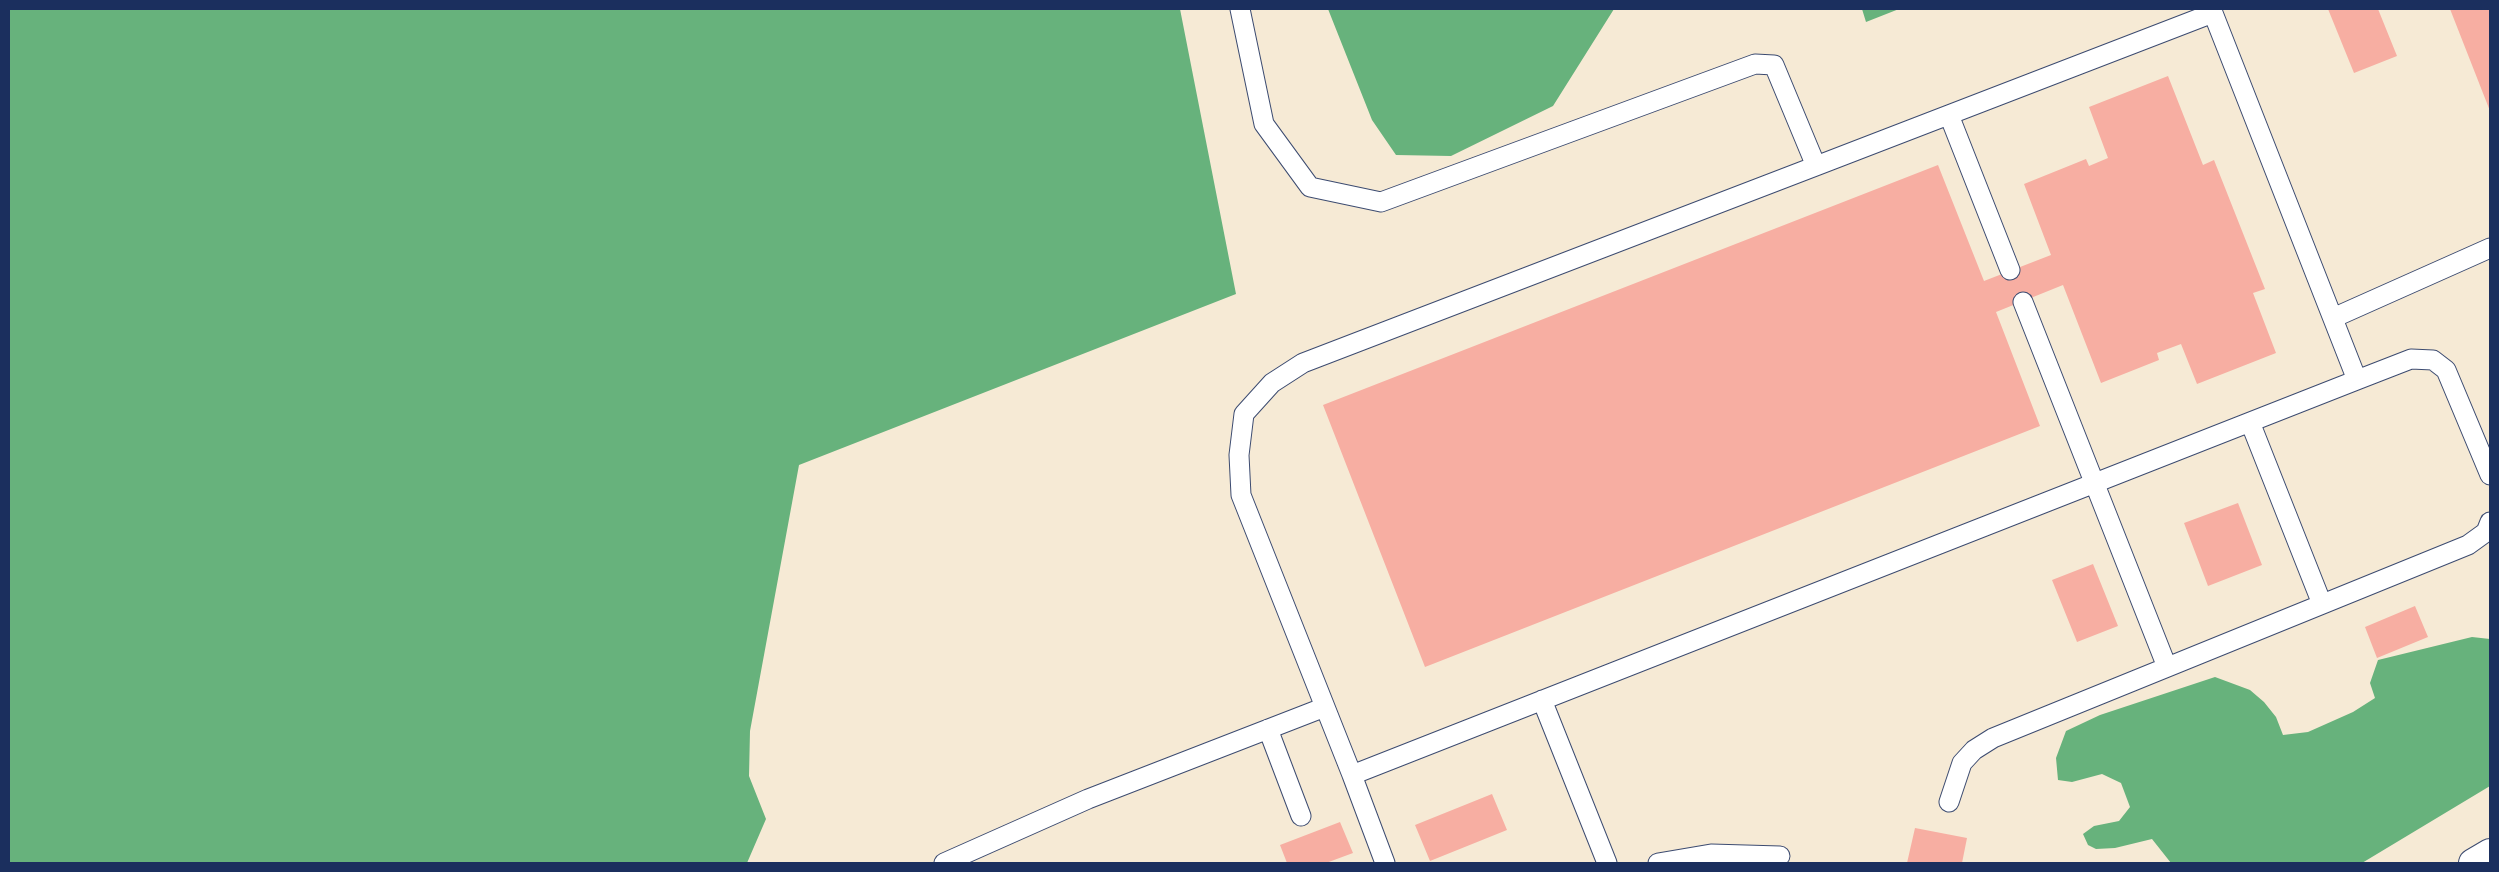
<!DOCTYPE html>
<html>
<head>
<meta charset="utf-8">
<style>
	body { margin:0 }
	#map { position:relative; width:2499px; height:872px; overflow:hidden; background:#f6ead5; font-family:"Balsamiq Sans",sans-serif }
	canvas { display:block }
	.frame { position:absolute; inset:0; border:10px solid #1b2f5e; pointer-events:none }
</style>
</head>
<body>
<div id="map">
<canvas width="2499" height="872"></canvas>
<div class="frame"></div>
</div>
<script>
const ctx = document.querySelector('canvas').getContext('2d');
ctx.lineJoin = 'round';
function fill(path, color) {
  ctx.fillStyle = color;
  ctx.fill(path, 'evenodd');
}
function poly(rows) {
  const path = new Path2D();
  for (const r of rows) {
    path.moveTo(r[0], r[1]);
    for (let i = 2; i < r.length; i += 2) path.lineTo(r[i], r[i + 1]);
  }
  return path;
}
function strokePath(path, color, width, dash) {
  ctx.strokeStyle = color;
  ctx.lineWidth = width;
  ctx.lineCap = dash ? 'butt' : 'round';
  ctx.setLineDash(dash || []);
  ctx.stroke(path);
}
fill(poly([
	[9,9,1180,9,1236,294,799,465,750,731,749,776,766,819,747,863,9,863],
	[1328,9,1614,9,1553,106,1451,156,1396,155,1372,120],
	[1862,9,1899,9,1866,22],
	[2472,637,2490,639,2490,786,2362,863,2171,863,2152,839,2115,848,2096,849,2088,845,2083,834,2094,826,2119,821,2130,807,2121,783,2102,774,2072,782,2058,780,2056,758,2066,731,2100,715,2215,677,2250,690,2264,702,2276,717,2283,735,2308,732,2353,712,2375,698,2370,683,2378,660]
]), '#67b27c');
fill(poly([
	[2328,9,2378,9,2397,56,2354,73],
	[2450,9,2490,9,2490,111],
	[2168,76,2203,165,2214,160,2265,289,2253,293,2276,353,2197,384,2181,344,2157,353,2159,360,2101,383,2063,285,1996,312,2040,426,1425,667,1323,405,1938,165,1984,281,2051,255,2024,184,2086,159,2089,166,2108,158,2089,107],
	[2238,503,2262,565,2208,586,2184,523],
	[2093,564,2118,626,2077,642,2052,580],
	[2415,606,2428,637,2377,658,2365,627],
	[1492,794,1507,830,1430,861,1415,825],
	[1340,822,1353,853,1326,863,1287,863,1280,845],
	[1915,828,1967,838,1962,863,1907,863]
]), '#f7aea2');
const lane = poly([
	[1240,9,1264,124,1310,187,1381,202,1755,64,1774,65,1816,166,1303,363,1272,383,1244,414,1239,455,1241,495,1352,775,2357,380,2213,13,1816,166],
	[1949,115,2010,270],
	[2023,302,2167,667],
	[2333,318,2490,248],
	[2357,380,2411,359,2433,360,2446,370,2490,475],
	[2250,422,2322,604],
	[1542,700,1607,863],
	[1268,729,1301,816],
	[1352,775,1385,863],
	[1949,802,1962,763,1974,750,1993,738,2468,545,2486,532,2490,522],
	[944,863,1088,799,1325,707],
	[1658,863,1711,854,1780,856]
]);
const street = poly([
	[2473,863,2490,853]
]);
strokePath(lane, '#3c4b70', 21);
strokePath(street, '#3c4b70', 30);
strokePath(lane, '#fff', 19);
strokePath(street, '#fff', 28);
</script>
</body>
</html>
